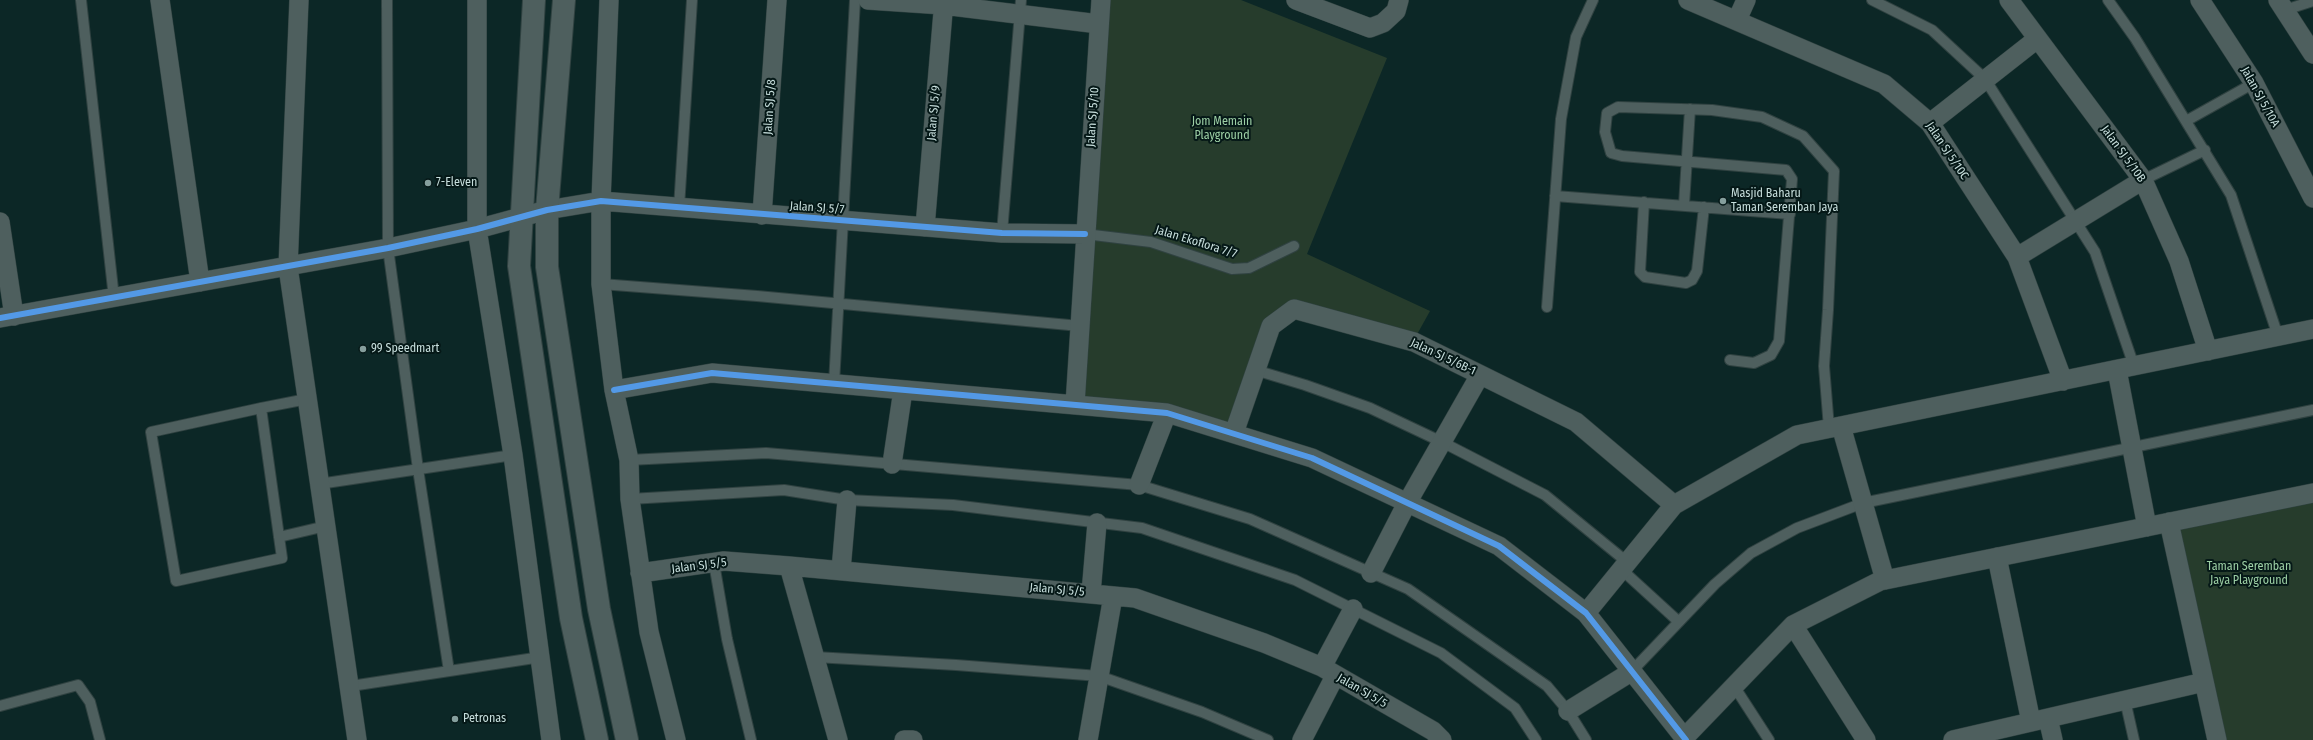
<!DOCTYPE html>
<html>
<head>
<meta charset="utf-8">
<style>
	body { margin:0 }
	canvas { display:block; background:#0c2726 }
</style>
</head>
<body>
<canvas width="2313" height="740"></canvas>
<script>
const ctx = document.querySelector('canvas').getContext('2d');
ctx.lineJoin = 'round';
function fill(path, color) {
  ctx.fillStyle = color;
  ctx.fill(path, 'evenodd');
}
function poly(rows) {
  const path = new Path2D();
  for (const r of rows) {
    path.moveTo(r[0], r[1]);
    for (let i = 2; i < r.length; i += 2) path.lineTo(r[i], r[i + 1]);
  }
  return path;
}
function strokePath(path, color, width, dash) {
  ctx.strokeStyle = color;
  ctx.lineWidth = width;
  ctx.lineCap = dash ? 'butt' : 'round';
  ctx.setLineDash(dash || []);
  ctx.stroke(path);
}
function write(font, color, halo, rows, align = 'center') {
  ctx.font = font + ' "Fira Sans Condensed",sans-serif';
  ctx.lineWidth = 4;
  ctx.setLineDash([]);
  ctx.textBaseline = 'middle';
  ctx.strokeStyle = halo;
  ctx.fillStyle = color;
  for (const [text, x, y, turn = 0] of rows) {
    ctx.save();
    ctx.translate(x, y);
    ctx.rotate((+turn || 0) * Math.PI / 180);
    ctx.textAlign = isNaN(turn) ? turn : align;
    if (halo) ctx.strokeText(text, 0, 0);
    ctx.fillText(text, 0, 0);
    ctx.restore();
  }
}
fill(poly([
	[1104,0,1241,0,1387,58,1307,254,1430,311,1415,338,1294,305,1268,325,1232,429,1079,401],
	[2313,495,2313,740,2222,740,2171,523]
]), '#263c2c');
const service = poly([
	[81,0,114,298],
	[387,0,388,248,418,469,449,671],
	[1872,0,1932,30,1985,79,2095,252,2134,366],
	[2108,0,2135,38,2231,195,2278,336],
	[2285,10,2313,1],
	[2186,121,2254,83],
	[2143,180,2205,150],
	[1555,196,1790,214],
	[1644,202,1640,272,1645,277,1686,283,1692,280,1697,271,1704,207],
	[1684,205,1690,109],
	[679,208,692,0],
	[1002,233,1021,0],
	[1085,234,1151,242,1232,269,1249,268,1294,246],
	[601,284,757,296,1080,326],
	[1547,307,1561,119,1576,37,1593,0],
	[1730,360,1754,363,1771,355,1779,341,1792,179,1786,170,1622,156,1611,153,1605,132,1607,113,1618,107,1712,110,1762,117,1803,136,1834,171,1828,310,1824,366,1829,428],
	[1255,370,1305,385,1370,408,1442,442,1545,495,1627,562],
	[834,384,855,0],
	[261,408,282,558,176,581,151,432,261,408,307,399],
	[629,460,766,453,1139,485,1250,519,1408,589,1547,686,1568,711,1586,740],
	[319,484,513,455],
	[630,499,784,490,847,500,953,505,1142,528,1295,580,1441,653,1515,708,1536,740],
	[279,537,326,526],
	[714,563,727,639,751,740],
	[1621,569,1679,622],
	[815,657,956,665,1099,676,1202,712,1268,740],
	[1631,672,1715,584,1751,553,1797,528,1863,503,2313,410],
	[351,686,541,657],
	[1734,686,1769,740],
	[2125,700,2134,740],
	[0,706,78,685,90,702,100,740]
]);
const minor = poly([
	[160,0,200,282],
	[299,0,288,267,357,740],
	[477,0,477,229,513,455,551,740],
	[609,0,601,201,601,284,614,390,629,460,630,499,649,632,676,740],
	[868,0,943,5,1099,24],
	[1296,0,1370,28,1383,23,1396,11,1399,0],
	[1688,0,1884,84,1930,123,2017,257,2063,381],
	[2009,0,2143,180,2179,261,2208,351],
	[2200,0,2254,83,2313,198],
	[2278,0,2313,54],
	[1737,20,1746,0],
	[1930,123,2037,39],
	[762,215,777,0],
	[0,222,14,316],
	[925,227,944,0],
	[2017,257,2143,180],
	[0,318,388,248,477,229,547,210,601,201,1002,233,1085,234],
	[2117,370,2147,527],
	[614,390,712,373,1167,413,1312,458,1499,546,1586,613,1686,740],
	[1075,405,1101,0],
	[1841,426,1885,580],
	[1234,433,1271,326,1294,309,1414,342,1576,422,1674,505],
	[892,464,903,390],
	[1139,485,1167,413],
	[2169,522,2217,740],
	[1997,557,2031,722],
	[789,566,838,740],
	[841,570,847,500],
	[640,573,724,561,789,566,1135,598,1264,643,1322,667,1433,731,1442,740],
	[1371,573,1407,503,1480,375],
	[1091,593,1097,523],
	[1586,613,1674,505,1797,435,2313,329],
	[1793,625,1866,740],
	[1322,667,1353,609],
	[1568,711,1631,672],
	[2048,718,2053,740],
	[1685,737,1793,625,1880,581,2313,493],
	[904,740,913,740],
	[1088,740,1113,596],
	[1302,740,1335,676],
	[1953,740,2204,682]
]);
const tertiary = poly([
	[534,0,519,266,571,618,597,740],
	[564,0,547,210,547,267,599,609,627,740]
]);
strokePath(service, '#304241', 12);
strokePath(minor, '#304241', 20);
strokePath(tertiary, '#304241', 24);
strokePath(service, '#4e5f5e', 10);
strokePath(minor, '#4e5f5e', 19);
strokePath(tertiary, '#4e5f5e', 22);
strokePath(poly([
	[0,318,388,248,477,229,547,210,601,201,1002,233,1085,234],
	[614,390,712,373,1167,413,1312,458,1499,546,1586,613,1686,740]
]), '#5399e6', 6);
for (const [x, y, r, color] of [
	[428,183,4,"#869f9d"],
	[1723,201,4,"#869f9d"],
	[363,349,4,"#869f9d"],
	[455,719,4,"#869f9d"]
]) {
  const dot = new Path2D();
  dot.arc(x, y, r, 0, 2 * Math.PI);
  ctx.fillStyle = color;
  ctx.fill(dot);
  strokePath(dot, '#051817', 1.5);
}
write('12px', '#c8dfdd', '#051817', [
	["Jalan SJ 5/10A",2260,97,61],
	["Jalan SJ 5/8",770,107,-86],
	["Jalan SJ 5/9",934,113,-85],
	["Jalan SJ 5/10",1093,117,-86],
	["Jalan SJ 5/10C",1947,151,56],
	["Jalan SJ 5/10B",2123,154,54],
	["Jalan SJ 5/7",817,208,4],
	["Jalan Ekoflora 7/7",1196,242,17],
	["Jalan SJ 5/6B-1",1443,357,25],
	["Jalan SJ 5/5",699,566,-7],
	["Jalan SJ 5/5",1057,590,5],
	["Jalan SJ 5/5",1362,691,30]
]);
write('12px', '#9dcfa5', '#051817', [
	["Jom Memain",1222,122],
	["Playground",1222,136],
	["Taman Seremban",2249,567],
	["Jaya Playground",2249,581]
]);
write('12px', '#c8dfdd', '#051817', [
	["7-Eleven",436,183],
	["Masjid Baharu",1731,194],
	["Taman Seremban Jaya",1731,208],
	["99 Speedmart",371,349],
	["Petronas",463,719]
], 'left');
</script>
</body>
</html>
